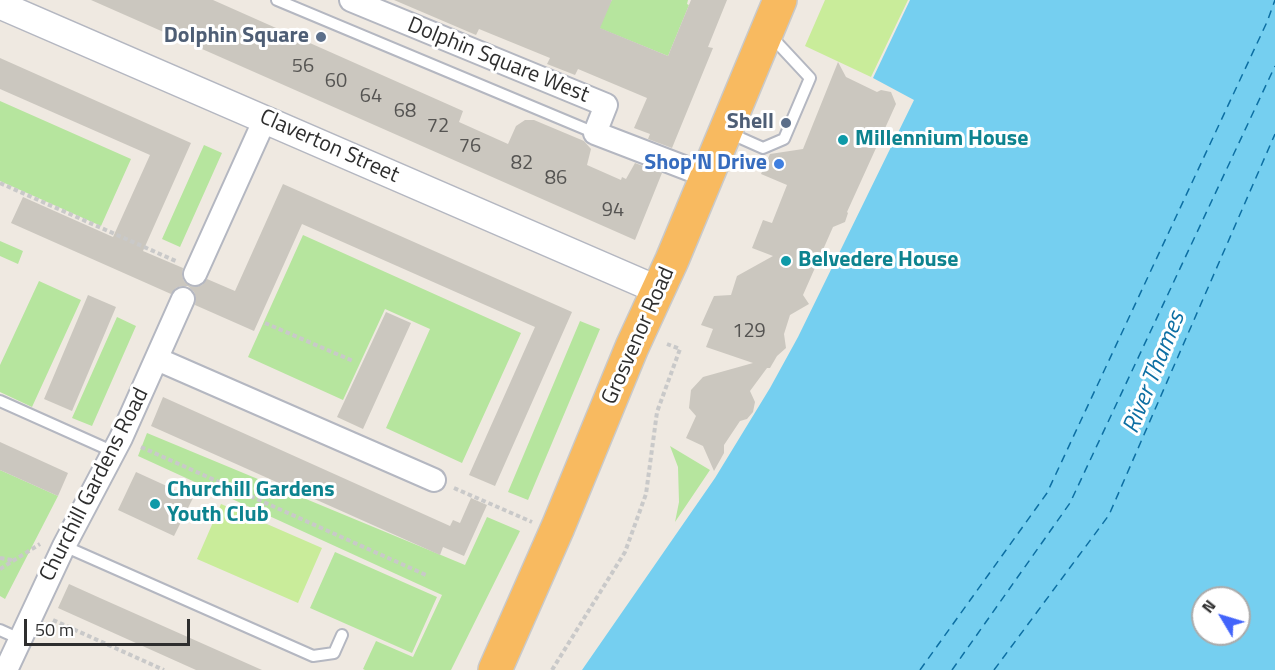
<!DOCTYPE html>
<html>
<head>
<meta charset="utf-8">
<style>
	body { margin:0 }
	#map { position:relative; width:1275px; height:670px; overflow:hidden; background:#efe9e1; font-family:"Titillium Web",sans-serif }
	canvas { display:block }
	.north { position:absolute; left:1191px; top:586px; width:60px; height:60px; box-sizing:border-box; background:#fff; border:2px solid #ababab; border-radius:50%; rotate:308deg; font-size:16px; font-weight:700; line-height:24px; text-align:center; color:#2e2e2e }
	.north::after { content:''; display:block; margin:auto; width:21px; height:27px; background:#4264fb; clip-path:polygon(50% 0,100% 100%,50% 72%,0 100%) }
	.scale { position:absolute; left:24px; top:619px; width:166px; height:27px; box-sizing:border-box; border:3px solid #2e2e2e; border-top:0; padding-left:8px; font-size:18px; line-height:21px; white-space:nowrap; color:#2e2e2e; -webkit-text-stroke:4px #fff; paint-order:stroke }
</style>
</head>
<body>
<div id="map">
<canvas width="1275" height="670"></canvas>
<div class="north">N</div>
<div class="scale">50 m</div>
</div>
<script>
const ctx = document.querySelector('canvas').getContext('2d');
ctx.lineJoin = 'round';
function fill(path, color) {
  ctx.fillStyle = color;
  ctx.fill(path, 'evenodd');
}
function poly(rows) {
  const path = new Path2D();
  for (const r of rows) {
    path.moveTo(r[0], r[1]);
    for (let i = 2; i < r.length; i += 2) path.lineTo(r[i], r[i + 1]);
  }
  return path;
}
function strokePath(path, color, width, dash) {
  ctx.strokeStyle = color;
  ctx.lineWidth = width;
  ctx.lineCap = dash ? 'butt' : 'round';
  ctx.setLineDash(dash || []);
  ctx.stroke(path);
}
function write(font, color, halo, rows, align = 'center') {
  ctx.font = font + ' "Titillium Web",sans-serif';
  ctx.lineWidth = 6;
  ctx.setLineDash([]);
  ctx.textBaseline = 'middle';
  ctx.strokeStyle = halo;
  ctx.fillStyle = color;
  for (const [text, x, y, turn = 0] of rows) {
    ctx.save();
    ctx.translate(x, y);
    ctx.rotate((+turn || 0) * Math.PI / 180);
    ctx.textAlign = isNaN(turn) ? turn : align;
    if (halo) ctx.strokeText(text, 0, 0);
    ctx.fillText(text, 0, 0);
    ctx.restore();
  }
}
fill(poly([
	[612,0,688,0,687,4,689,5,668,56,594,26],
	[0,101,131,159,101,226,0,181],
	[204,145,222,153,180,247,162,239],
	[303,235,521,333,462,463,386,428,430,329,385,309,343,400,248,357],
	[0,241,23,251,18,264,0,256],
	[39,281,81,300,32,407,0,392,0,365],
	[117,317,136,326,92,426,72,418],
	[580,321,600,329,528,500,508,492],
	[147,433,465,565,487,517,520,531,451,670,365,670,363,669,376,641,413,657,442,595,138,456],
	[670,446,710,470,675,522,679,502,678,467],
	[0,470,58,496,5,599,0,596],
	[335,552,437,597,412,653,310,608]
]), '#b6e59e');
fill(poly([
	[825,0,908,0,871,77,805,46],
	[221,504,322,548,298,603,197,559]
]), '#c9ec9a');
fill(poly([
	[910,0,1275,0,1275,670,582,670,715,478,770,388,798,337,914,100,873,78],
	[1203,598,1239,598,1239,634,1203,634]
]), '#75cff0');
strokePath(poly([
	[920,670,1047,493,1267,22,1275,0],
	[952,670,1070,503,1275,66],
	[994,670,1109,515,1275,134]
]), '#0d6fa3', 1.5, [8, 6]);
fill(poly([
	[91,0,213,0,463,111,459,122,508,144,516,126,525,120,534,120,584,141,591,149,587,165,621,180,622,177,626,179,635,163,662,173,635,240],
	[394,0,612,0,600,28,668,56,691,0,727,0,708,47,713,48,672,148,648,139,650,134,634,128,647,98,578,69,575,75,547,64,550,58,479,29,476,35],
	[0,58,191,143,143,251,183,268,182,275,184,281,190,286,196,287,202,285,207,279,235,291,283,184,572,312,495,486,469,475,535,327,302,224,254,331,195,305,196,298,194,292,188,286,181,286,176,288,171,294,11,223,23,197,113,237,150,155,0,89],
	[838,62,846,77,877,92,881,90,891,92,896,104,847,212,848,213,845,222,833,227,803,295,809,304,790,315,784,334,786,348,777,356,770,368,767,368,750,391,755,402,753,412,747,419,740,421,724,445,724,453,714,471,703,446,686,438,696,416,689,408,691,390,703,377,753,363,706,347,713,329,701,325,714,296,731,295,737,276,773,256,752,248,763,220,772,223,787,185,761,174,770,154,803,149],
	[88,295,116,307,72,411,44,399],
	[386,312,411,323,363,429,337,417],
	[163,397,450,526,453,520,460,523,471,498,487,505,464,556,443,547,440,555,151,426],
	[0,442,68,473,58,496,0,470],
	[136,472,193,498,174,536,118,510],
	[69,584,100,598,262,670,196,670,58,608]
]), '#cbc7bf');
const service = poly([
	[277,0,595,133],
	[727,132,763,148,784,139,810,78,769,34],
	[0,401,114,452],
	[64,546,313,656,334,653,342,635],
	[0,630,20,639]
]);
const minor = poly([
	[351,0,606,105,595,133,707,176],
	[195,274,265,119],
	[157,359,434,480],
	[6,670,64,546,121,438,183,299]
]);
const tertiary = poly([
	[0,5,658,290]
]);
const trunk = poly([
	[495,670,558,527,632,347,672,260,780,0]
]);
strokePath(service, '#b4b7c1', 14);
strokePath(minor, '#b4b7c1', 26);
strokePath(tertiary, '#b4b7c1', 30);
strokePath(trunk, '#c9c9c9', 36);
strokePath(poly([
	[0,183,178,262],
	[265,323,353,361],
	[141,447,426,575],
	[454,488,532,522],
	[0,558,12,560],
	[0,569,40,544],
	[53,620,164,670],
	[552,670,625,552,646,494,657,412,680,349,667,344]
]), '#c9c9c9', 4, [4.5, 3]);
strokePath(service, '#fff', 10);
strokePath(minor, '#fff', 22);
strokePath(tertiary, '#fff', 27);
strokePath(trunk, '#f8ba60', 33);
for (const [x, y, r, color] of [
	[321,37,6,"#5c6f8a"],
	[786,123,6,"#5c6f8a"],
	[843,140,6,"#0f9aa8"],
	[779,164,6,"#3f7fe0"],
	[786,261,6,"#0f9aa8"],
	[155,504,6,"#0f9aa8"]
]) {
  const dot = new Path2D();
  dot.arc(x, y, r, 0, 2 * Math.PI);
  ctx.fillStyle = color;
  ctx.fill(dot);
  strokePath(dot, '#fff', 2);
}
write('20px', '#555452', null, [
	["56",303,67],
	["60",336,82],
	["64",371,97],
	["68",405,112],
	["72",438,127],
	["76",470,147],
	["82",522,164],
	["86",556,179],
	["94",613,211],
	["129",749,332]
]);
write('bold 22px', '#4e5e75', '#fff', [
	["Dolphin Square",309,37],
	["Shell",774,123]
], 'right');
write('22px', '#2e2e2e', '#fff', [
	["Dolphin Square West",498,61,22],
	["Claverton Street",329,147,24],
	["Grosvenor Road",639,336,-66],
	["Churchill Gardens Road",95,485,-63]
]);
write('bold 22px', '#0d838f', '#fff', [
	["Millennium House",855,140],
	["Belvedere House",798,261],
	["Churchill Gardens",167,491],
	["Youth Club",167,516]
], 'left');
write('bold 22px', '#366cbe', '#fff', [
	["Shop'N Drive",767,164]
], 'right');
write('italic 24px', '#0d6fa3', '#fff', [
	["River Thames",1155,373,-68]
]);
</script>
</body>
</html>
